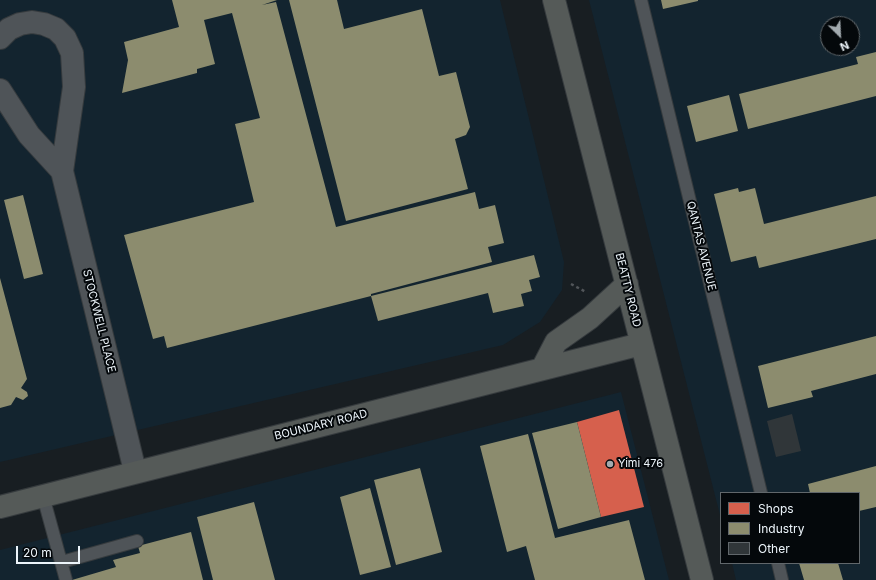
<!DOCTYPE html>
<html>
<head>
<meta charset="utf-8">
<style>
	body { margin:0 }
	#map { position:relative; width:876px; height:580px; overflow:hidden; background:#181e22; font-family:Inter,sans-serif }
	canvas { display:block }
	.legend { position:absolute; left:720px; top:492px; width:140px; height:72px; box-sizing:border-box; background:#04080b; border:1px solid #61676b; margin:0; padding:5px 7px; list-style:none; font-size:12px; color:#edf5fb }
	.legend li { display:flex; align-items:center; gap:8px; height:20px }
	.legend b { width:20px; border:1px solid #61676b }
	.north { position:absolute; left:820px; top:16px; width:40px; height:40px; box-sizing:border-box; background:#04080b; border:1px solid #61676b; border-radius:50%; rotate:156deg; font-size:11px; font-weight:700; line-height:16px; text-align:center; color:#edf5fb }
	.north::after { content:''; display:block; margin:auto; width:14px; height:18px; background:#a2aaaf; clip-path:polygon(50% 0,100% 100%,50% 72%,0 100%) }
	.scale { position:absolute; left:16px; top:546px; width:64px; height:18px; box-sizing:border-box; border:2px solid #edf5fb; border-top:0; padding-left:5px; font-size:12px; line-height:14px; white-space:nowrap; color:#edf5fb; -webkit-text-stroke:3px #04080b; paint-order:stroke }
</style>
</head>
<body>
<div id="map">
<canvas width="876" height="580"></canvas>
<ul class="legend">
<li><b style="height:11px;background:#d6604d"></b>Shops</li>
<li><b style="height:11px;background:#8c8c6e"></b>Industry</li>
<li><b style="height:11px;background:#303639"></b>Other</li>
</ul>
<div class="north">N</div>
<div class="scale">20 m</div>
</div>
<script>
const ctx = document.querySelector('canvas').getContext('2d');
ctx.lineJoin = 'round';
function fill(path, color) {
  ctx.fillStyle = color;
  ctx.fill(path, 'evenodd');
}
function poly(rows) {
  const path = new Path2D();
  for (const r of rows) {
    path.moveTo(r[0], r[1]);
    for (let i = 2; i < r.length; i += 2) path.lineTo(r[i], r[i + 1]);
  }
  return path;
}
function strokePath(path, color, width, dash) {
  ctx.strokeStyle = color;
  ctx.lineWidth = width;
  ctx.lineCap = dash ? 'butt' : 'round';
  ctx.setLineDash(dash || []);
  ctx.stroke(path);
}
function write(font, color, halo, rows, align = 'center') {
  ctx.font = font + ' Inter,sans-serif';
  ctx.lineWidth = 4;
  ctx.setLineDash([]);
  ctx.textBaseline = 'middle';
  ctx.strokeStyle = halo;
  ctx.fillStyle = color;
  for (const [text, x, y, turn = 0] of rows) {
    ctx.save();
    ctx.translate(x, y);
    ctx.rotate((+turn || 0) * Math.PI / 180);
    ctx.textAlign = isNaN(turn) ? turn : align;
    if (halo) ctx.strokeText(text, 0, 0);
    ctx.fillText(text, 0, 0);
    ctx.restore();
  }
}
fill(poly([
	[0,0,500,0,564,262,562,290,540,322,503,345,0,462],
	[589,0,876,0,876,580,736,580,732,563,859,563,859,493,721,493,721,519],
	[828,24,852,24,852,48,828,48],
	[621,392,669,580,0,580,0,550]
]), '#13242f');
fill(poly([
	[619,410,644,507,601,517,577,422]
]), '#d6604d');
fill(poly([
	[172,0,277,0,262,5,276,2,336,227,475,192,479,209,495,205,504,243,488,247,492,262,371,294,371,296,167,348,164,336,153,339,124,235,254,202,235,124,260,118,232,13,204,20,215,64,197,69,197,73,122,93,128,60,124,42,179,27],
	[289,0,337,0,344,29,422,9,439,76,456,72,470,127,466,135,455,139,468,189,346,221],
	[661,0,698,0,698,1,663,9],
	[876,52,876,96,748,129,739,94,858,64,856,57],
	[729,95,738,131,696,142,687,106],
	[738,188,739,192,755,188,764,224,876,196,876,239,759,268,756,256,731,262,714,194],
	[23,195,43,274,24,279,4,200],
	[534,255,540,277,529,280,532,291,521,294,524,306,493,313,488,293,378,321,371,296],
	[0,278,27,379,21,388,27,392,28,396,23,400,16,397,11,405,0,408],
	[876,336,876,374,811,391,813,397,768,408,758,366],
	[577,422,601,517,558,529,532,433],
	[528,434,555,538,629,520,645,580,535,580,526,546,507,552,480,446],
	[876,466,876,507,859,511,859,493,810,493,808,484],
	[420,468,442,552,396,565,374,480],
	[370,488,391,567,360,575,340,497],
	[254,502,275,580,213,580,197,517],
	[191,532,203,580,72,580,116,567,113,560,140,553,138,546],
	[799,563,838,563,843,580,804,580]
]), '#8c8c6e');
fill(poly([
	[792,414,801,451,776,457,767,421]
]), '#303639');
const lane = poly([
	[641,0,761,493],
	[43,496,66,580],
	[62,562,137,541],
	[778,563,782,580]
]);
const street = poly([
	[0,38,9,29,20,24,32,22,44,24,56,29,65,38,72,53,74,87,62,171,135,471],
	[0,90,29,135,62,171]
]);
const secondary = poly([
	[554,0,702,580],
	[542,369,556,342,590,318,627,284],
	[0,507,641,344]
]);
strokePath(lane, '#363b3e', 14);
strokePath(street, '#363b3e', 24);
strokePath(secondary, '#363b3e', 24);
strokePath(poly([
	[571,284,586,292]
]), '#515559', 2.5, [3, 3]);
strokePath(lane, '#4f5458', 12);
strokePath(street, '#4f5458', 22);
strokePath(secondary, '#555a58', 22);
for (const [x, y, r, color] of [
	[610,464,4,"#a2aaaf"]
]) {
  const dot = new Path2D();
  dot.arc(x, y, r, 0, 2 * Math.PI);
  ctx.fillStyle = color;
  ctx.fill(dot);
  strokePath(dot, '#04080b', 1.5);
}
write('11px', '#edf5fb', '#04080b', [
	["QANTAS AVENUE",701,246,76],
	["BEATTY ROAD",628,290,76],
	["STOCKWELL PLACE",99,321,76],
	["BOUNDARY ROAD",321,425,-14]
]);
write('11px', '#edf5fb', '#04080b', [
	["Yimi 476",618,464]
], 'left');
</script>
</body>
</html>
